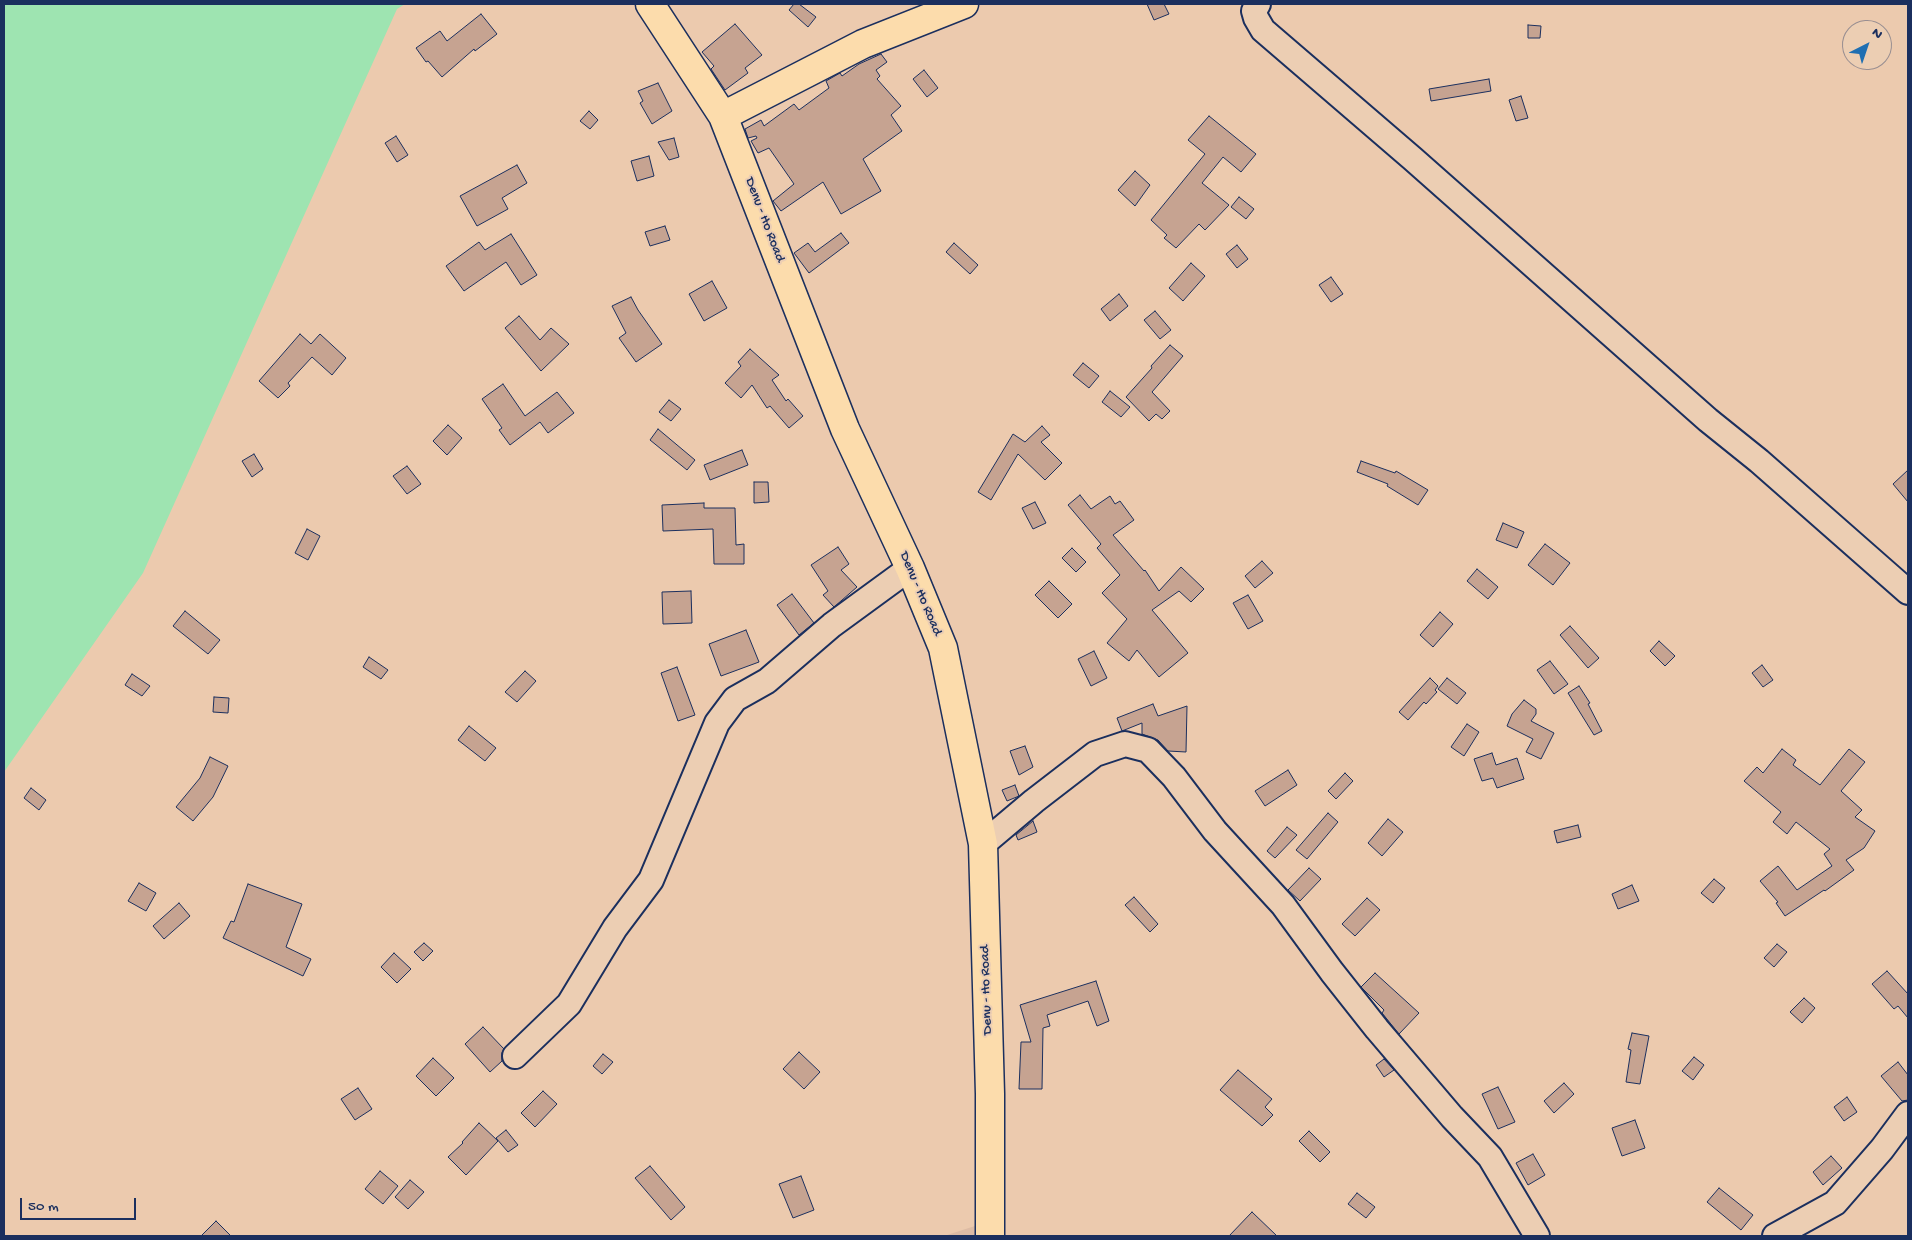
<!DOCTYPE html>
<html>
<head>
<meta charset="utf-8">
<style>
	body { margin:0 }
	#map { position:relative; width:1912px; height:1240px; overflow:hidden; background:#eccaae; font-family:"Gochi Hand",sans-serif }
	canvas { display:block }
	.frame { position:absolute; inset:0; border:5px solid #1b2f5e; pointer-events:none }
	.north { position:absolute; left:1842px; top:20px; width:50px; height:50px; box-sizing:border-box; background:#ecceb3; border:1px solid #988e91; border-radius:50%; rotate:41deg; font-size:14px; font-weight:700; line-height:20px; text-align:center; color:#1b2f5e }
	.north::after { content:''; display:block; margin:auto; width:18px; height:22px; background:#1f6fb2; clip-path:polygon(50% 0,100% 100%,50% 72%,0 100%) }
	.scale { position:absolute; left:20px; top:1198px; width:116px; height:22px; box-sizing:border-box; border:2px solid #1b2f5e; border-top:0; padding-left:6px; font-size:15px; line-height:18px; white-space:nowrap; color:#1b2f5e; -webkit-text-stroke:4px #ecceb3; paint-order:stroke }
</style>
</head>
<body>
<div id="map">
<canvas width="1912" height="1240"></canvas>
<div class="frame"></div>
<div class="north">N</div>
<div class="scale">50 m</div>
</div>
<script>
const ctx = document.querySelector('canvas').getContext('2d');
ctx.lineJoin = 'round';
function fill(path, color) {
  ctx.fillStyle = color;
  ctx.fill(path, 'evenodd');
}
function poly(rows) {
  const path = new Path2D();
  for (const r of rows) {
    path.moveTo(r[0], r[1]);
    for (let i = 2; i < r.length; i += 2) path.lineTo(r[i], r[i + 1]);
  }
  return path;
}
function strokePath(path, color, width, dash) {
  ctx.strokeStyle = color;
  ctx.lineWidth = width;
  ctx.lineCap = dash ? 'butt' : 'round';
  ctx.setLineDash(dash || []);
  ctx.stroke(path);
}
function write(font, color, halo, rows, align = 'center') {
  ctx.font = font + ' "Gochi Hand",sans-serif';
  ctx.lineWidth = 4;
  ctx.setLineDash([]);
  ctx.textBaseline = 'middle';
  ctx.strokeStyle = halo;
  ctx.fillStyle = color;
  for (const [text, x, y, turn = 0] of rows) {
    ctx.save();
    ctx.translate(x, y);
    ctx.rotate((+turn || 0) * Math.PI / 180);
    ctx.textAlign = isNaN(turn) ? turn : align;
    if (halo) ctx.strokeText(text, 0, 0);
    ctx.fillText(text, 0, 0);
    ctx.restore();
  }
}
fill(poly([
	[978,1225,978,1236,944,1236]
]), '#ddbba4');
fill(poly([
	[4,4,405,4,397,9,143,573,4,772]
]), '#9ee4b1');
const building = poly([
	[794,4,799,4,816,17,808,27,789,10,794,4],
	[1147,4,1164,4,1169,14,1154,20,1147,4],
	[481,14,497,34,475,51,474,49,442,77,428,61,426,62,416,48,440,31,447,41,481,14],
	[735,24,762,55,745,68,748,73,725,90,711,69,714,66,702,52,735,24],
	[1528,25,1541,26,1540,38,1528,38,1528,25],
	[881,54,887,62,876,70,880,76,877,79,901,106,891,115,902,131,863,159,881,191,841,214,823,182,781,211,773,201,794,184,769,148,758,153,751,141,757,138,756,136,748,138,745,129,761,120,764,126,794,104,799,110,829,88,826,81,840,73,842,76,859,64,881,54],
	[924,70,938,88,927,97,913,79,924,70],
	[1489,79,1491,91,1431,101,1429,89,1489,79],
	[658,83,672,111,652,124,640,103,643,101,638,91,658,83],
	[1521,96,1528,118,1516,121,1509,100,1521,96],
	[589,111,598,120,590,129,580,121,589,111],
	[1209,116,1256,154,1241,172,1223,157,1202,183,1229,205,1205,230,1199,224,1176,248,1164,238,1167,235,1151,220,1205,154,1188,140,1209,116],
	[396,136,408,155,397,162,385,143,396,136],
	[674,138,679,157,669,160,658,142,674,138],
	[649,156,654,176,637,181,631,161,649,156],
	[517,165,527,183,502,198,508,209,477,226,460,196,517,165],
	[1135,171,1150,185,1135,206,1118,190,1135,171],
	[1239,197,1254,209,1246,219,1231,207,1239,197],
	[665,226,670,240,650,246,645,232,665,226],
	[841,233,849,243,809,273,794,253,808,243,815,252,841,233],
	[511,234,537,275,521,285,506,262,464,291,446,266,479,242,485,250,511,234],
	[954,243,978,265,970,274,946,252,954,243],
	[1237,245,1248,259,1237,268,1226,254,1237,245],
	[1191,263,1205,276,1183,301,1169,288,1191,263],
	[1331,277,1343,294,1331,302,1319,285,1331,277],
	[712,281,727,308,704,321,689,294,712,281],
	[1119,294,1128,306,1110,321,1101,309,1119,294],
	[631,297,638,310,662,344,636,362,619,338,626,333,612,306,631,297],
	[1155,311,1171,330,1160,339,1144,320,1155,311],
	[519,316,540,340,551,328,569,344,541,371,505,328,519,316],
	[300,334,311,344,320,334,346,358,332,375,312,357,288,383,290,386,278,398,259,381,300,334],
	[1170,345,1183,356,1152,392,1170,411,1162,419,1156,414,1149,421,1126,397,1152,368,1151,366,1170,345],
	[750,349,779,375,772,380,786,401,788,399,803,416,789,428,770,406,767,408,752,385,741,398,725,383,741,366,738,362,750,349],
	[1083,363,1099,376,1089,388,1073,375,1083,363],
	[503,384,525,416,557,392,574,413,548,433,540,422,510,445,499,430,502,428,482,399,503,384],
	[1110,391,1130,407,1121,417,1102,402,1110,391],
	[669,400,681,409,671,421,659,412,669,400],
	[448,425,462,438,447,455,433,441,448,425],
	[1042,426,1050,435,1041,442,1062,463,1045,480,1018,454,991,500,978,492,1013,434,1025,442,1042,426],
	[658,429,695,460,687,470,650,440,658,429],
	[742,450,748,465,710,480,704,465,742,450],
	[254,454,263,469,252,477,242,461,254,454],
	[1361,461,1395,473,1396,471,1428,490,1418,505,1387,486,1388,484,1357,472,1361,461],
	[407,466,421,484,407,494,393,476,407,466],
	[1908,470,1908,502,1893,484,1908,470],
	[754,482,768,482,769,502,754,503,754,482],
	[1080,495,1091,509,1110,496,1115,504,1120,501,1134,520,1113,535,1144,571,1145,570,1159,591,1181,567,1204,589,1191,602,1179,591,1152,610,1188,653,1159,677,1137,650,1129,661,1107,643,1127,619,1102,593,1120,575,1097,548,1101,544,1068,505,1080,495],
	[1035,502,1046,523,1033,529,1022,508,1035,502],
	[704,503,704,508,735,508,736,545,744,544,744,564,714,564,713,529,663,531,662,505,704,503],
	[1503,523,1524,532,1517,548,1496,540,1503,523],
	[307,529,320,536,308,560,295,553,307,529],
	[1545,544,1570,563,1553,585,1528,565,1545,544],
	[838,547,849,564,841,570,857,587,834,607,823,595,828,591,811,565,838,547],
	[1072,548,1086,562,1076,572,1062,558,1072,548],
	[1262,561,1273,573,1255,588,1245,576,1262,561],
	[1477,569,1498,587,1488,599,1467,581,1477,569],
	[1049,581,1072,604,1058,618,1035,595,1049,581],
	[691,591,692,623,663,624,662,592,691,591],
	[792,594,814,623,799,635,777,605,792,594],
	[1248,595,1263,621,1248,629,1233,603,1248,595],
	[185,611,220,640,208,654,173,626,185,611],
	[1440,612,1453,624,1433,647,1420,635,1440,612],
	[1570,626,1599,658,1588,668,1560,635,1570,626],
	[746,630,759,662,721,676,709,644,746,630],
	[1659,641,1675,656,1665,666,1650,651,1659,641],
	[1094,651,1107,678,1091,686,1078,659,1094,651],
	[369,657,388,670,381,679,363,667,369,657],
	[1550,661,1568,684,1554,694,1537,670,1550,661],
	[1762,665,1773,680,1763,687,1752,673,1762,665],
	[677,667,695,715,678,721,661,673,677,667],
	[525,671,536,681,517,702,505,692,525,671],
	[132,674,150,686,142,696,125,685,132,674],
	[1430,678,1438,686,1435,690,1437,692,1426,704,1424,702,1408,720,1399,712,1430,678],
	[1447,678,1466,693,1457,704,1438,689,1447,678],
	[1579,686,1590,703,1588,704,1602,731,1594,735,1568,693,1579,686],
	[214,697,229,698,228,713,213,712,214,697],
	[1524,700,1536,709,1536,714,1531,721,1554,733,1541,759,1526,752,1533,739,1507,726,1512,714,1524,700],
	[1153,704,1158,716,1187,706,1186,752,1168,751,1158,740,1142,734,1142,723,1122,731,1117,718,1153,704],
	[1467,724,1479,732,1464,756,1451,747,1467,724],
	[469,726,496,748,485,761,458,740,469,726],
	[1025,746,1033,767,1019,775,1010,751,1025,746],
	[1782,749,1796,760,1793,765,1820,785,1849,749,1865,762,1841,791,1862,810,1855,817,1875,831,1864,848,1846,860,1854,870,1825,891,1824,890,1785,916,1776,903,1778,902,1760,881,1778,866,1797,890,1832,866,1824,854,1830,849,1796,822,1787,834,1773,822,1781,812,1744,781,1757,767,1763,773,1782,749],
	[1492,753,1496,765,1517,758,1524,779,1497,788,1493,778,1482,781,1474,759,1492,753],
	[210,757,228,766,213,797,193,821,176,807,200,778,210,757],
	[1288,770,1297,785,1265,806,1255,791,1288,770],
	[1345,773,1353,781,1336,799,1328,791,1345,773],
	[1015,785,1019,796,1007,801,1002,790,1015,785],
	[31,788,46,800,39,810,24,798,31,788],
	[1328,813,1338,822,1307,859,1296,850,1328,813],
	[1388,819,1403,832,1382,856,1368,843,1388,819],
	[1033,821,1037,832,1018,840,1016,835,1033,821],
	[1578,825,1581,837,1557,843,1554,831,1578,825],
	[1287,827,1297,835,1275,858,1267,851,1287,827],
	[1309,868,1321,879,1300,901,1288,890,1309,868],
	[1714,879,1725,888,1713,903,1701,893,1714,879],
	[139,883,156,893,146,911,128,901,139,883],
	[248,884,302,904,286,947,311,959,303,976,223,938,231,921,234,922,248,884],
	[1632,885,1639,901,1618,909,1612,894,1632,885],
	[1134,897,1158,924,1150,932,1125,905,1134,897],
	[1367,898,1380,910,1355,936,1342,924,1367,898],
	[179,903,190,916,164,939,153,926,179,903],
	[424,943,433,951,423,961,414,952,424,943],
	[1777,944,1787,952,1774,967,1764,958,1777,944],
	[394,953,411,969,397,983,381,967,394,953],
	[1887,971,1908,994,1908,1018,1898,1006,1894,1009,1872,984,1887,971],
	[1375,973,1419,1013,1399,1034,1382,1013,1384,1010,1361,987,1375,973],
	[1096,981,1109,1021,1097,1026,1088,1001,1047,1015,1050,1026,1043,1028,1042,1089,1019,1089,1021,1042,1031,1042,1020,1005,1096,981],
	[1804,998,1815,1008,1802,1023,1790,1012,1804,998],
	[483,1027,504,1049,502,1053,502,1061,490,1072,465,1044,483,1027],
	[1632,1033,1649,1036,1640,1084,1626,1082,1631,1050,1628,1049,1632,1033],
	[799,1052,820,1072,804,1089,783,1069,799,1052],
	[603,1054,613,1062,602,1074,593,1066,603,1054],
	[1694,1057,1704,1065,1693,1080,1682,1071,1694,1057],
	[433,1058,454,1078,436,1096,416,1076,433,1058],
	[1384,1059,1394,1070,1384,1077,1376,1065,1384,1059],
	[1898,1062,1908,1075,1908,1100,1902,1101,1881,1076,1898,1062],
	[1238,1070,1272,1099,1265,1107,1273,1115,1262,1126,1220,1090,1238,1070],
	[1564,1083,1574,1094,1554,1113,1544,1101,1564,1083],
	[1498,1087,1515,1122,1498,1129,1482,1094,1498,1087],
	[358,1088,372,1109,355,1120,341,1099,358,1088],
	[543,1091,557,1104,535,1127,521,1113,543,1091],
	[1847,1097,1857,1112,1844,1121,1834,1107,1847,1097],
	[1635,1120,1645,1148,1622,1156,1612,1128,1635,1120],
	[479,1123,498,1141,466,1175,448,1157,463,1143,462,1142,479,1123],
	[506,1130,518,1145,508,1152,496,1138,506,1130],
	[1309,1131,1330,1152,1320,1162,1299,1141,1309,1131],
	[1533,1154,1545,1175,1528,1185,1516,1163,1533,1154],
	[1831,1156,1842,1168,1823,1185,1813,1172,1831,1156],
	[650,1166,685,1207,671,1220,635,1178,650,1166],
	[380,1171,398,1186,383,1204,365,1189,380,1171],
	[801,1176,814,1210,793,1218,779,1184,801,1176],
	[410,1180,424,1192,408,1209,395,1197,410,1180],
	[1719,1188,1753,1215,1741,1230,1707,1202,1719,1188],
	[1357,1193,1375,1207,1366,1218,1348,1204,1357,1193],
	[1252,1212,1277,1236,1229,1236,1252,1212],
	[216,1221,231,1236,201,1236,216,1221]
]);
fill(building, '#c6a391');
strokePath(building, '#1b2f5e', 1);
const minor = poly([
	[1258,4,1254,11,1256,18,1263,30,1413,159,1708,420,1759,461,1908,592],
	[983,844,1034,801,1095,754,1125,744,1148,750,1174,777,1215,831,1283,905,1332,972,1377,1029,1452,1117,1490,1157,1537,1236],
	[515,1056,569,1004,615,928,651,880,717,723,735,699,767,681,832,625,910,568],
	[1775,1236,1835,1203,1882,1149,1908,1114]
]);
const major = poly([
	[650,4,723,116,845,429,910,568,943,648,983,844,990,1094,990,1236],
	[723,116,863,44,964,4]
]);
strokePath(minor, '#1b2f5e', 28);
strokePath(major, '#1b2f5e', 31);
strokePath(minor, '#ecceb3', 24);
strokePath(major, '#fcdcac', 28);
write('14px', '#1b2f5e', '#ecceb3', [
	["Denu - Ho Road",764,220,69],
	["Denu - Ho Road",920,594,67],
	["Denu - Ho Road",987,990,-92]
]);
</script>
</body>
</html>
